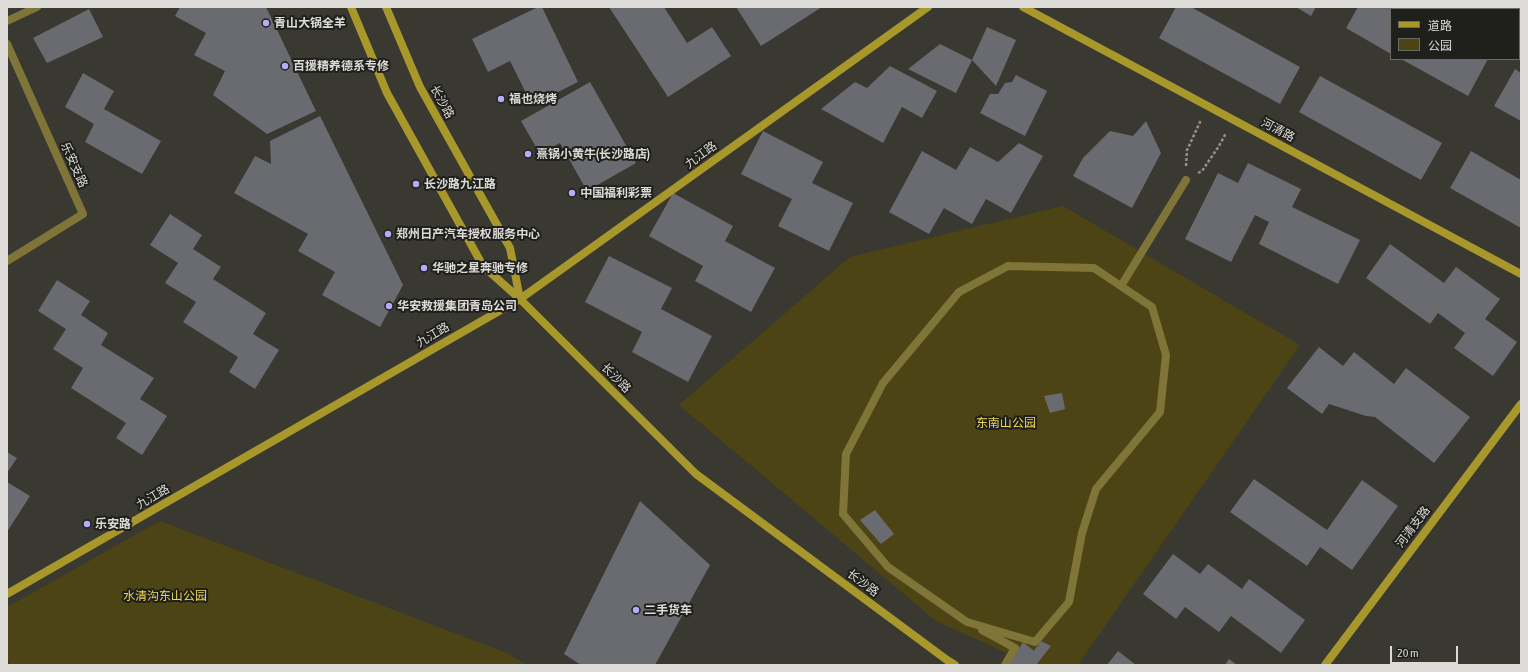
<!DOCTYPE html>
<html>
<head>
<meta charset="utf-8">
<style>
	body { margin:0 }
	#map { position:relative; width:1528px; height:672px; overflow:hidden; background:#393831; font-family:"Asap Condensed","Noto Sans SC",sans-serif }
	canvas { display:block }
	.frame { position:absolute; inset:0; border:8px solid #dcdbd7; pointer-events:none }
	.legend { position:absolute; left:1390px; top:8px; width:130px; height:52px; box-sizing:border-box; background:#1f1f1c; border:1px solid #6b6a67; margin:0; padding:5px 7px; list-style:none; font-size:12px; color:#dcdbd7 }
	.legend li { display:flex; align-items:center; gap:8px; height:20px }
	.legend b { width:20px; border:1px solid #6b6a67 }
	.scale { position:absolute; left:1390px; top:646px; width:68px; height:18px; box-sizing:border-box; border:2px solid #dcdbd7; border-top:0; padding-left:5px; font-size:12px; line-height:14px; white-space:nowrap; color:#dcdbd7; -webkit-text-stroke:3px #1f1f1c; paint-order:stroke }
</style>
</head>
<body>
<div id="map">
<canvas width="1528" height="672"></canvas>
<div class="frame"></div>
<ul class="legend">
<li><b style="height:5px;background:#a8972b"></b>道路</li>
<li><b style="height:11px;background:#4c4415"></b>公园</li>
</ul>
<div class="scale">20 m</div>
</div>
<script>
const ctx = document.querySelector('canvas').getContext('2d');
ctx.lineJoin = 'round';
function fill(path, color) {
  ctx.fillStyle = color;
  ctx.fill(path, 'evenodd');
}
function poly(rows) {
  const path = new Path2D();
  for (const r of rows) {
    path.moveTo(r[0], r[1]);
    for (let i = 2; i < r.length; i += 2) path.lineTo(r[i], r[i + 1]);
  }
  return path;
}
function strokePath(path, color, width, dash) {
  ctx.strokeStyle = color;
  ctx.lineWidth = width;
  ctx.lineCap = dash ? 'butt' : 'round';
  ctx.setLineDash(dash || []);
  ctx.stroke(path);
}
function write(font, color, halo, rows, align = 'center') {
  ctx.font = font + ' "Asap Condensed","Noto Sans SC",sans-serif';
  ctx.lineWidth = 4;
  ctx.setLineDash([]);
  ctx.textBaseline = 'middle';
  ctx.strokeStyle = halo;
  ctx.fillStyle = color;
  for (const [text, x, y, turn = 0] of rows) {
    ctx.save();
    ctx.translate(x, y);
    ctx.rotate((+turn || 0) * Math.PI / 180);
    ctx.textAlign = isNaN(turn) ? turn : align;
    if (halo) ctx.strokeText(text, 0, 0);
    ctx.fillText(text, 0, 0);
    ctx.restore();
  }
}
fill(poly([
	[1063,206,1300,345,1078,665,1033,665,936,621,679,405,850,257],
	[160,521,507,653,527,665,11,665,7,659,7,607]
]), '#4c4415');
fill(poly([
	[180,7,266,7,316,111,267,134,213,95,225,71,194,55,206,33,175,16],
	[538,7,542,7,578,82,532,105,510,61,488,72,472,39],
	[609,7,664,7,687,43,712,27,731,56,668,97],
	[736,7,822,7,761,46],
	[1176,7,1191,7,1300,67,1280,104,1159,38],
	[1296,7,1316,7,1311,16],
	[1358,7,1395,7,1398,9,1391,9,1391,54,1346,28],
	[89,9,103,37,47,63,33,38],
	[987,27,1016,40,996,86,972,60],
	[940,44,972,60,956,93,908,69],
	[1401,59,1488,59,1468,96],
	[890,66,937,91,922,118,902,107,883,143,821,109,855,82,867,88],
	[1515,69,1521,73,1521,121,1494,106],
	[83,73,114,91,104,109,161,141,142,174,85,142,94,124,65,107],
	[1016,75,1047,91,1025,136,980,113,990,94,998,94,1005,83,1012,82],
	[1320,76,1442,143,1421,180,1299,112],
	[590,82,636,163,587,191,560,143,540,154,521,121],
	[320,116,403,285,380,327,322,295,335,272,298,251,308,234,234,193,255,156,271,164,270,141],
	[1146,121,1161,153,1132,208,1073,176,1083,158,1110,131,1133,136],
	[763,131,823,162,812,183,853,203,829,251,778,226,792,199,741,174],
	[1019,143,1043,156,1011,213,986,199,972,224,944,208,929,234,889,212,922,151,956,170,970,147,998,162],
	[1471,151,1521,180,1521,228,1450,188],
	[1248,163,1301,189,1292,207,1360,240,1338,284,1259,244,1269,222,1255,215,1231,262,1185,239,1218,173,1238,183],
	[673,193,733,226,725,241,775,268,751,312,695,281,703,266,649,236],
	[170,214,202,235,193,249,221,267,213,279,266,313,253,334,279,350,255,389,229,372,238,357,183,322,196,302,165,283,178,263,150,245],
	[1390,244,1444,283,1456,267,1500,299,1485,319,1517,342,1493,376,1454,348,1465,333,1438,313,1430,324,1366,278],
	[609,256,672,288,661,309,712,336,688,382,632,352,642,332,585,302],
	[57,280,90,301,81,315,108,333,101,345,154,378,140,399,167,416,142,455,116,438,126,423,71,388,83,368,53,349,66,329,38,311],
	[1319,347,1343,366,1354,352,1394,384,1406,368,1470,417,1434,463,1375,417,1366,416,1329,404,1322,414,1287,388],
	[1062,393,1065,409,1050,413,1044,396],
	[7,452,17,458,7,473],
	[1254,479,1327,530,1362,480,1398,506,1352,570,1320,547,1307,566,1230,512],
	[7,482,30,496,7,532],
	[640,501,710,565,655,665,581,665,564,654],
	[875,510,894,534,881,544,860,520],
	[1173,554,1200,574,1208,564,1242,589,1249,579,1305,620,1281,653,1231,616,1219,632,1185,607,1176,619,1143,594],
	[1041,641,1051,646,1036,665,1009,665,1023,642,1034,651],
	[1118,651,1136,665,1107,665],
	[1229,659,1237,665,1225,665]
]), '#6a6a71');
strokePath(poly([
	[1186,166,1187,150,1201,120],
	[1198,173,1202,171,1219,146,1226,133]
]), '#91908b', 2.5, [3, 2]);
strokePath(poly([
	[1008,266,1094,268,1152,307,1166,355,1160,412,1096,489,1082,533,1069,602,1035,642,967,622,888,567,843,514,846,454,883,383,959,292,1008,266],
	[1121,286,1186,180],
	[982,630,1015,648,1005,665]
]), '#807538', 8);
strokePath(poly([
	[7,21,37,7],
	[7,44,83,214,7,261]
]), '#807538', 8);
strokePath(poly([
	[351,7,387,93,483,266,520,299,696,474,947,660,955,665],
	[386,7,420,87,510,248,520,299],
	[1023,7,1521,274],
	[7,594,520,299,928,7],
	[1325,665,1521,404]
]), '#a8972b', 8);
for (const [x, y, r, color] of [
	[266,23,4,"#b6abf8"],
	[285,66,4,"#b6abf8"],
	[501,99,4,"#b6abf8"],
	[528,154,4,"#b6abf8"],
	[416,184,4,"#b6abf8"],
	[572,193,4,"#b6abf8"],
	[388,234,4,"#b6abf8"],
	[424,268,4,"#b6abf8"],
	[389,306,4,"#b6abf8"],
	[87,524,4,"#b6abf8"],
	[636,610,4,"#b6abf8"]
]) {
  const dot = new Path2D();
  dot.arc(x, y, r, 0, 2 * Math.PI);
  ctx.fillStyle = color;
  ctx.fill(dot);
  strokePath(dot, '#1f1f1c', 1.5);
}
write('bold 12px', '#dcdbd7', '#1f1f1c', [
	["青山大锅全羊",274,23],
	["百援精养德系专修",293,66],
	["福也烧烤",509,99],
	["熹锅小黄牛(长沙路店)",536,154],
	["长沙路九江路",424,184],
	["中国福利彩票",580,193],
	["郑州日产汽车授权服务中心",396,234],
	["华驰之星奔驰专修",432,268],
	["华安救援集团青岛公司",397,306],
	["乐安路",95,524],
	["二手货车",644,610]
], 'left');
write('12px', '#dcdbd7', '#1f1f1c', [
	["长沙路",442,102,61],
	["河清路",1278,130,28],
	["九江路",701,155,-36],
	["乐安支路",74,165,66],
	["九江路",433,335,-30],
	["长沙路",616,378,45],
	["九江路",153,497,-30],
	["河清支路",1413,527,-53],
	["长沙路",863,583,37]
]);
write('12px', '#efd850', '#1f1f1c', [
	["东南山公园",1006,423],
	["水清沟东山公园",165,596]
]);
</script>
</body>
</html>
